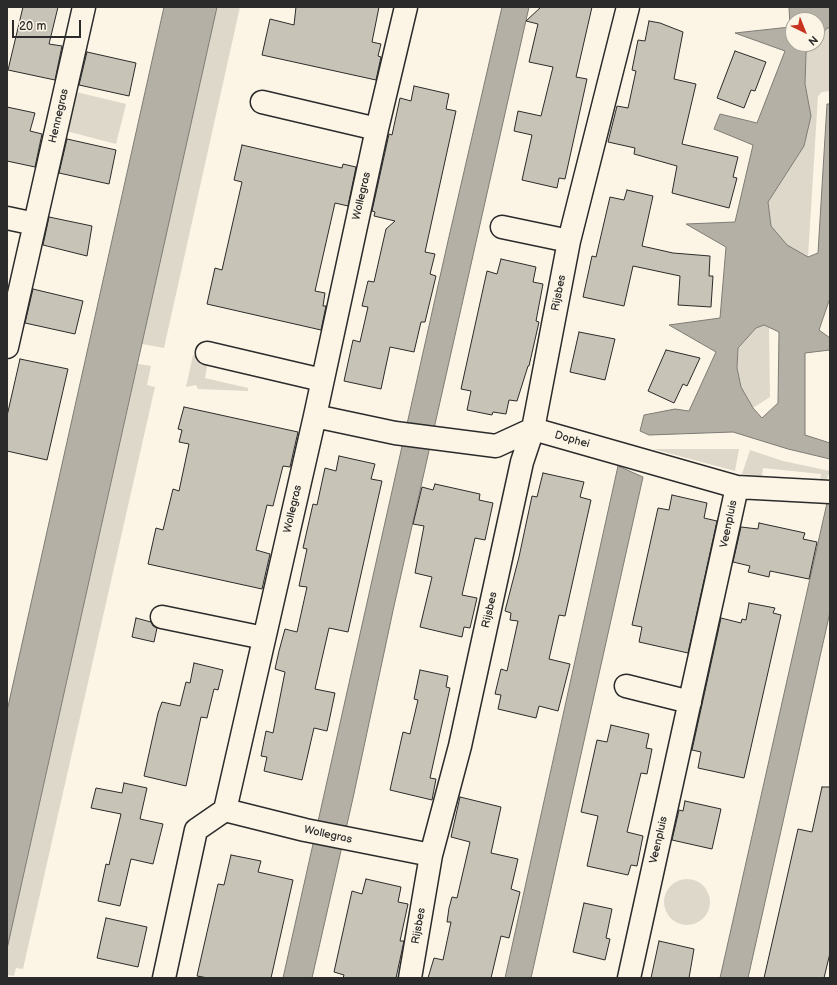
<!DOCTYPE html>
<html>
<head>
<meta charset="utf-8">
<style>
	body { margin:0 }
	#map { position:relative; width:837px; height:985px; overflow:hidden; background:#fcf5e5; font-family:"Balsamiq Sans",sans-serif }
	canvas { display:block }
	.frame { position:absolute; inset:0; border:8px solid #2b2b2b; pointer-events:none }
	.north { position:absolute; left:785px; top:12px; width:40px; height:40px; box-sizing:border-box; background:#fcf5e5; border:1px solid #a8a49b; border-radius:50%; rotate:137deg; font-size:11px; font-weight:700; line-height:16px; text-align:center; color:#2b2b2b }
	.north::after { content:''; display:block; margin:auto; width:14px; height:18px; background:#c8321e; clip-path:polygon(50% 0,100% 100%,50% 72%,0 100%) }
	.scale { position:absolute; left:12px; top:20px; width:69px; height:18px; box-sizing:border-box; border:2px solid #2b2b2b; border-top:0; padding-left:5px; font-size:12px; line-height:14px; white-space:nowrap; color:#2b2b2b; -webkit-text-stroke:3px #fcf5e5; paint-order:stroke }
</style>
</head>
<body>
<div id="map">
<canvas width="837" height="985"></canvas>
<div class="frame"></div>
<div class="north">N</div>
<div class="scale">20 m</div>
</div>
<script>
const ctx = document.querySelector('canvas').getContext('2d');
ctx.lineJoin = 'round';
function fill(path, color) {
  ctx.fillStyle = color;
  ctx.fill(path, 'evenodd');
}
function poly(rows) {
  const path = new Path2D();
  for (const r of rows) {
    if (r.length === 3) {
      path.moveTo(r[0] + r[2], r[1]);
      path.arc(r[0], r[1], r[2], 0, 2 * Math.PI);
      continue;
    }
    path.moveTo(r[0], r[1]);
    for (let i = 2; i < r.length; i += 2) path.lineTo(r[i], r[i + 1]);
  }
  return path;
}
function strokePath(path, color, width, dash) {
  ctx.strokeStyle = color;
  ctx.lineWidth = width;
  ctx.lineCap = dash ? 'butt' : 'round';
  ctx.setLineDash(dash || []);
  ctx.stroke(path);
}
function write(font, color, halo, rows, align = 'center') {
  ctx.font = font + ' "Balsamiq Sans",sans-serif';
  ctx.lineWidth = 4;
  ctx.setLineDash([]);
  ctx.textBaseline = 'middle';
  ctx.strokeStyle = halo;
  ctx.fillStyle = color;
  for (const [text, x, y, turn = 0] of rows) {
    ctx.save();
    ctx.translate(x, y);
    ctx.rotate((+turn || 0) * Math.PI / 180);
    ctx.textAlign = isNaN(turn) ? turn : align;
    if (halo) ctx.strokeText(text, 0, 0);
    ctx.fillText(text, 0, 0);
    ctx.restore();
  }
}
fill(poly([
	[217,7,240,7,164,348,142,344],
	[827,27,830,28,830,91,822,92,818,96,808,257,787,246,771,226,768,202,804,146,811,116,805,84,806,53,814,44,817,44,817,40],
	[76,92,126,104,116,144,66,131],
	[764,325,769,328,770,397,753,408,741,387,737,368,738,348,756,328],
	[193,355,204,357,208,362,205,378,248,388,248,391,198,389,196,385,186,387],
	[138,364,151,366,147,385,155,387,23,969,16,968,14,976,7,975,7,949],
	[653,449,739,449,735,471],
	[750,450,783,461,830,471,830,475,828,475,826,482,820,481,821,474,763,468,762,476,742,474],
	[687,902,23]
]), '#ded8ca');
const water = poly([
	[164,7,217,7,7,949,7,711,164,7],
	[502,7,529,7,394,606,353,798,312,978,283,978,448,241,502,7],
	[789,7,830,7,830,28,827,28,817,40,817,20,793,20,793,44,814,44,806,53,805,84,811,116,804,146,768,202,771,226,787,245,808,257,818,253,827,104,830,104,830,298,819,330,830,338,830,350,805,353,805,435,830,443,830,459,788,449,733,432,649,435,640,431,644,415,675,409,689,411,716,352,669,325,720,318,726,247,686,224,735,222,753,145,714,129,720,114,757,123,785,51,735,33,790,27,789,7],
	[764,325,779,332,778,403,762,418,753,408,741,387,737,368,738,348,756,328,764,325],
	[618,466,643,477,531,978,505,978,618,466],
	[827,503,830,503,830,612,748,978,720,978,827,503]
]);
fill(water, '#b4b0a5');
strokePath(water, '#7d7b74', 1);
const building = poly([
	[23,7,58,7,49,44,62,46,55,80,8,70,23,7],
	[296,7,379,7,372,42,381,44,378,56,381,57,376,80,262,55,270,19,294,25,296,7],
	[541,7,592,7,576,77,587,79,565,179,559,178,557,188,522,180,532,135,514,131,518,111,541,116,553,67,529,62,538,24,526,21,541,7],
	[649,21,660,23,683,32,674,79,696,84,682,144,738,157,733,177,737,178,729,208,672,193,677,166,634,154,635,148,608,142,617,106,628,108,636,71,632,70,638,40,645,41,649,21],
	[735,51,766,62,755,91,751,90,744,108,717,98,735,51],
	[87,52,136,63,129,96,79,85,87,52],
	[414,86,449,94,446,109,456,111,425,252,435,254,430,274,436,276,425,322,421,322,414,352,390,347,381,389,344,381,353,340,360,342,368,307,362,306,368,281,374,282,386,229,395,221,374,216,375,212,372,211,389,134,392,135,400,98,411,101,414,86],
	[7,107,35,113,30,131,42,134,35,167,7,161,7,107],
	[67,139,116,150,109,184,59,173,67,139],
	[242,145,342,168,343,164,356,167,348,206,335,203,315,291,325,293,323,306,326,306,321,330,207,304,215,268,222,270,242,182,234,180,242,145],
	[627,190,653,196,642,246,673,253,710,256,709,276,713,276,711,307,678,305,680,276,633,266,624,306,583,297,592,256,596,257,610,197,624,200,627,190],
	[49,217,92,226,87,256,43,245,49,217],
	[501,259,536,267,533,282,543,284,536,321,539,322,529,366,528,366,517,401,509,400,506,414,493,412,492,415,467,410,471,391,461,389,487,271,497,274,501,259],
	[33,289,83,301,75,334,25,323,33,289],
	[579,332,615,339,605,380,570,372,579,332],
	[666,350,700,358,687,386,683,384,674,403,648,391,666,350],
	[20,359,68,369,47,460,7,451,7,416,20,359],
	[184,407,298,432,290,467,283,466,273,506,267,505,256,550,270,554,262,589,148,564,156,528,163,530,173,489,179,491,189,444,179,442,182,430,178,429,184,407],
	[339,456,375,464,371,479,382,481,348,632,329,628,315,689,335,693,327,731,314,728,302,780,264,771,267,757,261,756,266,731,273,733,285,672,275,669,279,651,285,629,297,632,307,587,299,586,307,549,303,548,313,504,317,505,325,468,336,471,339,456],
	[543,473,584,482,580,497,591,500,565,616,559,615,549,659,570,664,558,711,539,706,536,718,498,709,501,695,495,694,501,669,507,671,518,621,510,620,511,613,505,611,519,557,532,496,537,497,543,473],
	[435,484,480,494,479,500,493,503,485,540,475,538,462,595,477,598,470,628,464,627,462,637,420,627,432,577,415,573,424,526,413,524,422,487,433,490,435,484],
	[672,495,707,503,704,518,717,521,688,653,639,642,642,627,632,625,658,508,669,510,672,495],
	[759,523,805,533,803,539,817,542,809,579,770,571,769,577,748,572,750,566,733,562,741,527,758,529,759,523],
	[749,603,775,608,773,613,781,615,744,778,698,768,701,752,692,750,721,618,741,623,742,619,746,620,749,603],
	[136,618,151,622,153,626,157,628,154,642,132,637,136,618],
	[194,663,223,670,218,690,214,689,207,718,201,717,186,786,144,776,158,713,162,702,180,706,186,682,190,683,194,663],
	[420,670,448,676,446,687,450,688,430,778,436,779,432,800,390,790,403,732,410,734,418,700,414,699,420,670],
	[611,725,649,734,646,748,652,749,647,774,641,773,627,832,643,836,637,866,631,865,628,875,587,866,598,816,581,812,597,740,607,742,611,725],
	[124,783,147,788,140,819,163,824,153,864,131,859,120,906,98,901,106,864,109,865,121,814,91,808,96,788,122,793,124,783],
	[822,787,830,787,830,953,824,978,764,978,798,829,812,832,822,787],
	[460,797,501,807,491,853,518,859,511,889,520,892,509,938,501,936,491,978,428,978,434,958,443,960,451,922,447,922,449,908,452,897,457,898,470,842,451,837,460,797],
	[685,801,721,809,712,849,672,840,679,810,683,811,685,801],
	[231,855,261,861,258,872,293,880,271,978,208,978,197,976,218,884,224,885,231,855],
	[366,879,401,887,398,902,408,904,400,941,404,941,396,978,343,978,344,975,334,972,352,891,362,894,366,879],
	[584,903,612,909,606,938,610,939,605,960,573,952,584,903],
	[106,918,147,927,138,967,97,958,106,918],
	[659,941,694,949,689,978,651,978,659,941]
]);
fill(building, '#c8c3b7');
strokePath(building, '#2b2b2b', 1);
const minor = poly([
	[262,102,377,129],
	[7,218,35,224],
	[502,227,569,241],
	[7,347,84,7],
	[207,353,322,380],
	[315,416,395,433,496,446,533,429,737,487,830,492],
	[162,617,264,638],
	[626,686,690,702],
	[225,810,305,830,431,855],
	[164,978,196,830,225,810,315,416,377,129,406,7],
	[410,978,431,855,460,746,522,462,533,429,569,241,628,7],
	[629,978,737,487]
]);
strokePath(minor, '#2b2b2b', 25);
strokePath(minor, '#fcf5e5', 22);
write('11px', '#2b2b2b', '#fcf5e5', [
	["Hennegras",59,116,-77],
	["Wollegras",362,196,-77],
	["Rijsbes",559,293,-79],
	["Dophei",572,440,16],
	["Wollegras",293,509,-77],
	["Veenpluis",729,524,-78],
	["Rijsbes",490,610,-77],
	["Wollegras",328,835,12],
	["Veenpluis",659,840,-77],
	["Rijsbes",419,926,-80]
]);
</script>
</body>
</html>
